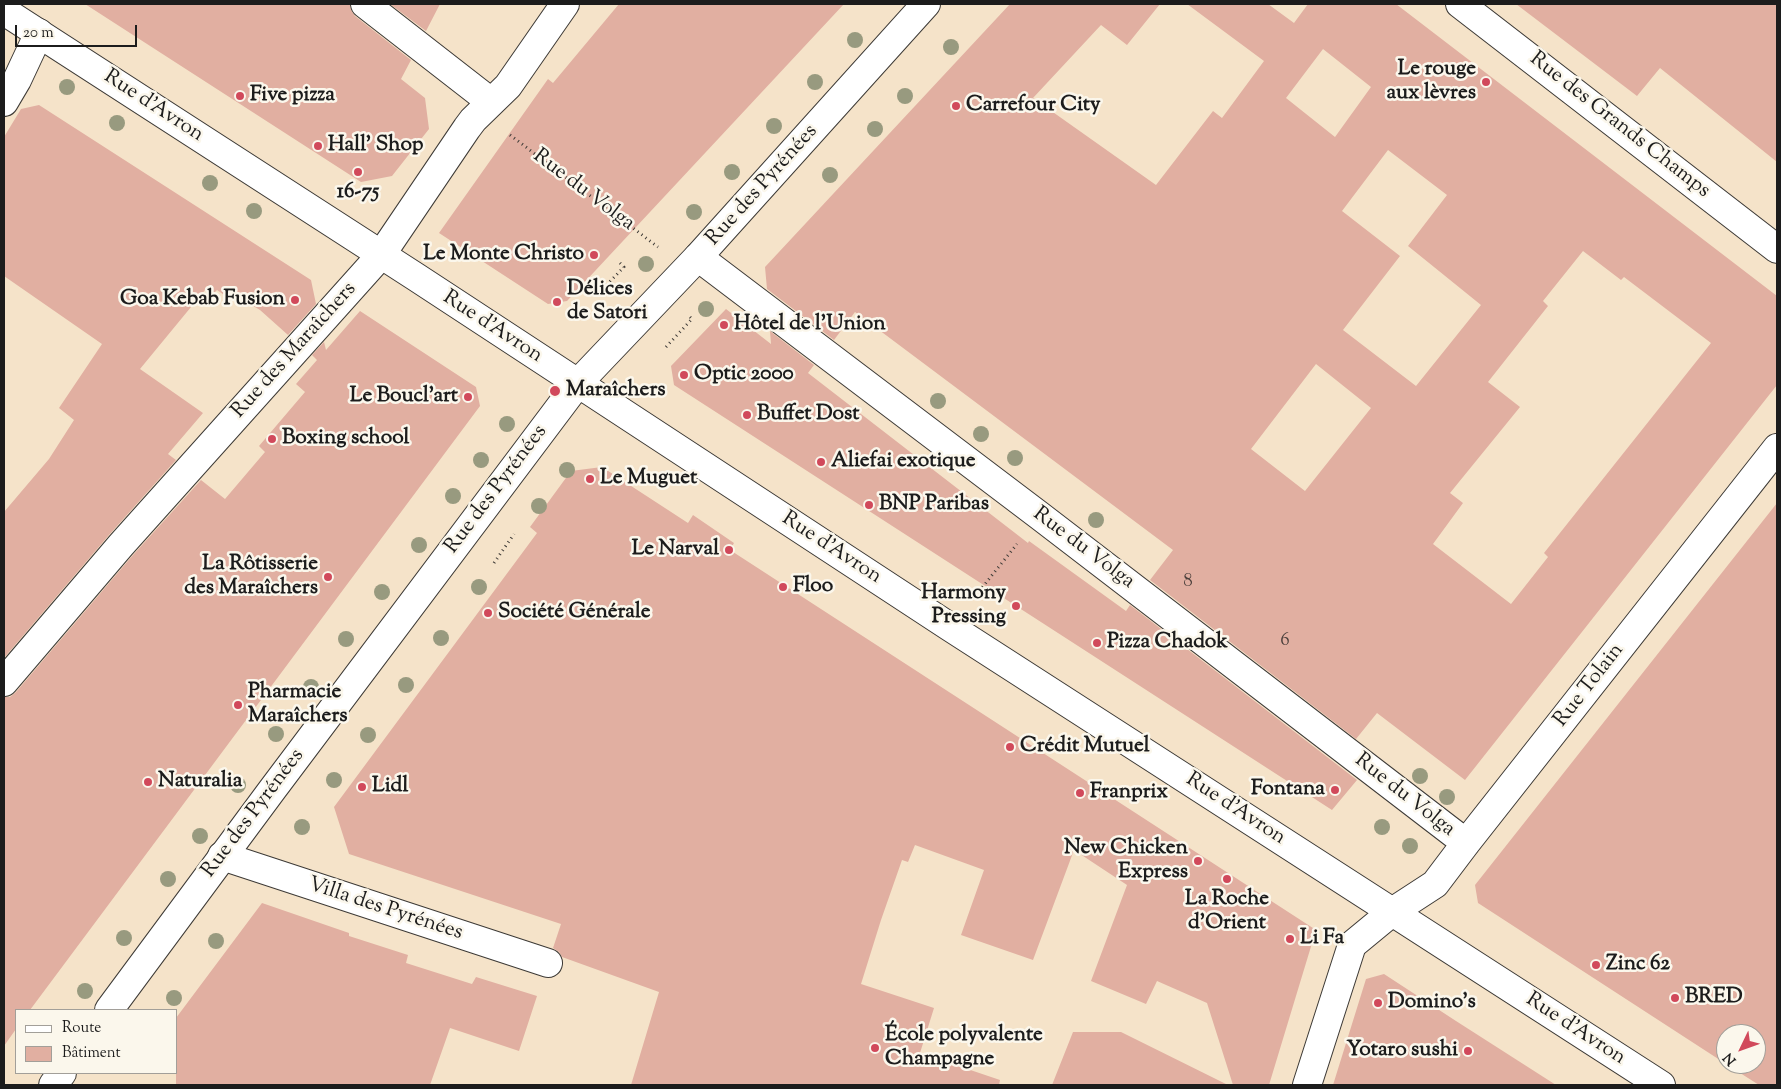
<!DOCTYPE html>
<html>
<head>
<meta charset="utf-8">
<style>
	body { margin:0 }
	#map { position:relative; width:1781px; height:1089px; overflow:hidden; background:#f5e3c9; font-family:"Sorts Mill Goudy",serif }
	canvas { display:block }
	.frame { position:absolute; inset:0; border:5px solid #1c1c1c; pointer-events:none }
	.legend { position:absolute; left:15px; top:1009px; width:162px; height:65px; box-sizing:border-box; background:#fbf7ec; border:1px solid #a29f99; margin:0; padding:6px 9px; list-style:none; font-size:15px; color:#1c1c1c }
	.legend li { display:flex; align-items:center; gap:10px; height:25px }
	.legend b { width:25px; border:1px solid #a29f99 }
	.north { position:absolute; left:1716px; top:1024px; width:50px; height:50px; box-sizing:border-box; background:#fbf7ec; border:1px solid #a29f99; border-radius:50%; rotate:228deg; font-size:14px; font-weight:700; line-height:20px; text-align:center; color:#1c1c1c }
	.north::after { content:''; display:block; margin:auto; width:18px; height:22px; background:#d1495b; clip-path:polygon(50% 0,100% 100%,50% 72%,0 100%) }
	.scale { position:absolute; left:15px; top:25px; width:122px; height:22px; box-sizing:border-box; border:2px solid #1c1c1c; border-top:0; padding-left:6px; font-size:15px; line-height:18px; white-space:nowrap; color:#1c1c1c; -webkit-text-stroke:4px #fbf7ec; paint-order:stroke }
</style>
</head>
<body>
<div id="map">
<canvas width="1781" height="1089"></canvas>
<div class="frame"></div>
<ul class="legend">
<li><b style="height:6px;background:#fff"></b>Route</li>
<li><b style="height:14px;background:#e1afa1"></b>Bâtiment</li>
</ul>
<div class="north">N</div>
<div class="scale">20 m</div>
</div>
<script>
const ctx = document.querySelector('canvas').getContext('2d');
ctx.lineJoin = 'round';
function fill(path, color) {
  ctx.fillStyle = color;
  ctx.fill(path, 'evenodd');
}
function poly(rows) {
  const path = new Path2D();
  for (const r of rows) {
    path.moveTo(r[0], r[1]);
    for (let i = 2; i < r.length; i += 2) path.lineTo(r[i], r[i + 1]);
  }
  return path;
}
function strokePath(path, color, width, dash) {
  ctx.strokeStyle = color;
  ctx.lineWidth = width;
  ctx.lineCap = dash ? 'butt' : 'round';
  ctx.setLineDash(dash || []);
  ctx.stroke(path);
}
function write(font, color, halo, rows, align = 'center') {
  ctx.font = font + ' "Sorts Mill Goudy",serif';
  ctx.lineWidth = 5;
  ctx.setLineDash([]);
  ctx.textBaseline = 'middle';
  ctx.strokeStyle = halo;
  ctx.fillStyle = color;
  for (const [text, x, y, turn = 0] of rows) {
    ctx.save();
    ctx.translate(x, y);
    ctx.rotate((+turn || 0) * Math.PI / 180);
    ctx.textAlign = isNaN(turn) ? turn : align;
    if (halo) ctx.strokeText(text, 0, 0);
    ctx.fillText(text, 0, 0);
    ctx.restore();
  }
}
fill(poly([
	[85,4,350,4,351,10,355,16,411,60,401,79,425,98,429,129,392,176,361,182],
	[390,4,440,4,426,31],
	[619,4,844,4,567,301,548,304,439,233,548,79,553,83],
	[1010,4,1160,4,1127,45,1101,25,1033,98,1156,185,1213,111,1222,118,1264,61,1187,4,1268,4,1294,23,1308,4,1396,4,1777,296,1777,385,1465,780,1377,713,1356,739,1150,580,1173,550,855,312,834,340,767,289,765,267],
	[1323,49,1371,87,1335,137,1286,98],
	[1388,150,1447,195,1408,246,1481,305,1416,386,1343,330,1400,256,1342,211],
	[1583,251,1621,280,1624,277,1711,343,1544,553,1548,557,1511,604,1433,544,1463,503,1450,493,1520,407,1488,382,1548,306,1543,301],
	[1316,364,1371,408,1305,491,1251,449],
	[1516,4,1777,4,1777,162,1660,68,1637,96],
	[39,105,311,280,316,304,288,335,260,310,231,293,227,297,217,290,213,294,205,290,140,369,203,413,168,454,176,460,109,535,4,658,4,512,49,459,74,420,59,408,102,344,4,276,4,137,21,109],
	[726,309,771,344,770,331,814,365,808,373,1028,543,1029,541,1126,611,1130,605,1357,780,1332,810,674,385,671,366],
	[360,311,476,387,480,406,30,1010,16,1010,16,1029,4,1046,4,697,10,697,16,692,133,555,201,480,225,499,265,452,259,446,305,392,296,384,317,360,312,355,324,342,326,350],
	[602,467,688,523,693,515,734,543,730,550,1316,930,1269,1085,1233,1085,1207,1003,1157,981,1146,1004,1091,981,1127,885,1074,850,1033,960,961,935,984,870,915,845,908,862,902,860,881,920,861,984,934,1008,920,1053,1000,1080,999,1085,631,1085,659,992,562,957,559,952,553,948,561,924,349,854,334,807,537,533,530,527,571,471],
	[1777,503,1777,1085,1759,1085,1726,1064,1756,1064,1756,1034,1726,1034,1726,1064,1478,903,1475,885],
	[262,903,349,933,349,936,408,955,406,963,472,984,476,977,537,996,519,1051,450,1028,430,1085,176,1085,176,1018],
	[1384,974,1456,1021,1556,1085,1333,1085,1366,979],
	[1073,1032,1121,1032,1228,1085,1052,1085]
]), '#e1afa1');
const street = poly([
	[365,4,491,102],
	[1460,4,1777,249],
	[4,102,17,80,39,33],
	[698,257,1040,516,1466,843],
	[4,682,121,545,381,255,467,128,473,120,508,86,565,4],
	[222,856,548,963],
	[1307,1085,1352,945,1392,912,1435,884,1466,843,1777,448]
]);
const secondary = poly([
	[4,11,416,277,950,627,1661,1085],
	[109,1010,272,790,578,383,698,257,926,4],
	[53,1085,62,1073]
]);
strokePath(street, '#3d3a36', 30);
strokePath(secondary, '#3d3a36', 30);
strokePath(poly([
	[510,135,658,247],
	[596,296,624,267,619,262],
	[666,347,692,319,690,317],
	[494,563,514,534],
	[973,599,1017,544]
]), '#3d3a36', 3, [1, 4]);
strokePath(street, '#fff', 28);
strokePath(secondary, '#fff', 28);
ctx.fillStyle = '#989a7f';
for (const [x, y] of [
	[855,40],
	[951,47],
	[815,82],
	[67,87],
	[905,96],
	[117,123],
	[774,126],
	[875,129],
	[732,172],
	[830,175],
	[210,183],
	[254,211],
	[694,212],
	[646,264],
	[706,309],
	[938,401],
	[507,424],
	[981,434],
	[1015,458],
	[481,460],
	[567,470],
	[453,496],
	[539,506],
	[1096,520],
	[419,545],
	[479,587],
	[382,592],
	[441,638],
	[346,639],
	[406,685],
	[311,687],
	[276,734],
	[368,735],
	[1420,776],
	[334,780],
	[238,785],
	[1447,797],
	[302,827],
	[1382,827],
	[200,836],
	[1410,846],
	[168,879],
	[124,938],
	[216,941],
	[85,991],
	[174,998]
]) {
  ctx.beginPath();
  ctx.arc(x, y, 8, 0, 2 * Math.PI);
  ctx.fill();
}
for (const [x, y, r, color] of [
	[1486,82,5,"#d1495b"],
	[240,96,5,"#d1495b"],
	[956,106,5,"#d1495b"],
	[318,146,5,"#d1495b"],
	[358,172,5,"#d1495b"],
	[594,255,5,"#d1495b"],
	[295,300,5,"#d1495b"],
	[557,302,5,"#d1495b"],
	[724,325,5,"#d1495b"],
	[684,375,5,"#d1495b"],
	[555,391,6,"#d1495b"],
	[468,397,5,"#d1495b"],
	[747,415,5,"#d1495b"],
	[272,439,5,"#d1495b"],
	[821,462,5,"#d1495b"],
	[590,479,5,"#d1495b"],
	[869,505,5,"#d1495b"],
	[729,550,5,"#d1495b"],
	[328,577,5,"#d1495b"],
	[783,587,5,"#d1495b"],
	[1016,606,5,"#d1495b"],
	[488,613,5,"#d1495b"],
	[1097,643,5,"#d1495b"],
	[238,705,5,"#d1495b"],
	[1010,747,5,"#d1495b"],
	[148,782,5,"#d1495b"],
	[362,787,5,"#d1495b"],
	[1335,790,5,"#d1495b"],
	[1080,793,5,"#d1495b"],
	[1198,861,5,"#d1495b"],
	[1227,879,5,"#d1495b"],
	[1290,939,5,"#d1495b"],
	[1596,965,5,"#d1495b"],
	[1675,998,5,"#d1495b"],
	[1378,1003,5,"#d1495b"],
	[875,1048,5,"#d1495b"],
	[1468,1051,5,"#d1495b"]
]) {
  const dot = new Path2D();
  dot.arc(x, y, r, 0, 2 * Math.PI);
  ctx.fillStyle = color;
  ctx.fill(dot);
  strokePath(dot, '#fbf7ec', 2);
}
write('19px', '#4d413d', null, [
	["8",1188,583],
	["6",1285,642]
]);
write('bold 21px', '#1c1c1c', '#fbf7ec', [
	["Le rouge",1476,70,"right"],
	["aux lèvres",1476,94,"right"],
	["Five pizza",250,96],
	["Carrefour City",966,106],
	["Hall' Shop",328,146],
	["16-75",358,193,"center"],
	["Le Monte Christo",584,255,"right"],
	["Délices",567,290],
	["de Satori",567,314],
	["Goa Kebab Fusion",285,300,"right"],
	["Hôtel de l'Union",734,325],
	["Optic 2000",694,375],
	["Maraîchers",566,391],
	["Le Boucl'art",458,397,"right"],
	["Buffet Dost",757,415],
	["Boxing school",282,439],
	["Aliefai exotique",831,462],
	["Le Muguet",600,479],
	["BNP Paribas",879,505],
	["Le Narval",719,550,"right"],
	["La Rôtisserie",318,565,"right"],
	["des Maraîchers",318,589,"right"],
	["Floo",793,587],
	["Harmony",1006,594,"right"],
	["Pressing",1006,618,"right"],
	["Société Générale",498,613],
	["Pizza Chadok",1107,643],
	["Pharmacie",248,693],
	["Maraîchers",248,717],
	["Crédit Mutuel",1020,747],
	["Naturalia",158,782],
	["Lidl",372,787],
	["Fontana",1325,790,"right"],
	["Franprix",1090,793],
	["New Chicken",1188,849,"right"],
	["Express",1188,873,"right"],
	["La Roche",1227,900,"center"],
	["d'Orient",1227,924,"center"],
	["Li Fa",1300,939],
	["Zinc 62",1606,965],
	["BRED",1685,998],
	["Domino's",1388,1003],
	["École polyvalente",885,1036],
	["Champagne",885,1060],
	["Yotaro sushi",1458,1051,"right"]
], 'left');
write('21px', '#1c1c1c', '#fbf7ec', [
	["Rue d'Avron",153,107,33],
	["Rue des Grands Champs",1619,126,38],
	["Rue des Pyrénées",763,186,-48],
	["Rue du Volga",583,191,37],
	["Rue d'Avron",492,328,33],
	["Rue des Maraîchers",295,351,-48],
	["Rue des Pyrénées",497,490,-53],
	["Rue d'Avron",831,549,33],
	["Rue du Volga",1083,549,37],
	["Rue Tolain",1590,686,-52],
	["Rue du Volga",1404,796,38],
	["Rue d'Avron",1235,810,33],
	["Rue des Pyrénées",254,814,-53],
	["Villa des Pyrénées",385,910,18],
	["Rue d'Avron",1575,1030,33]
]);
</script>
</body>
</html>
